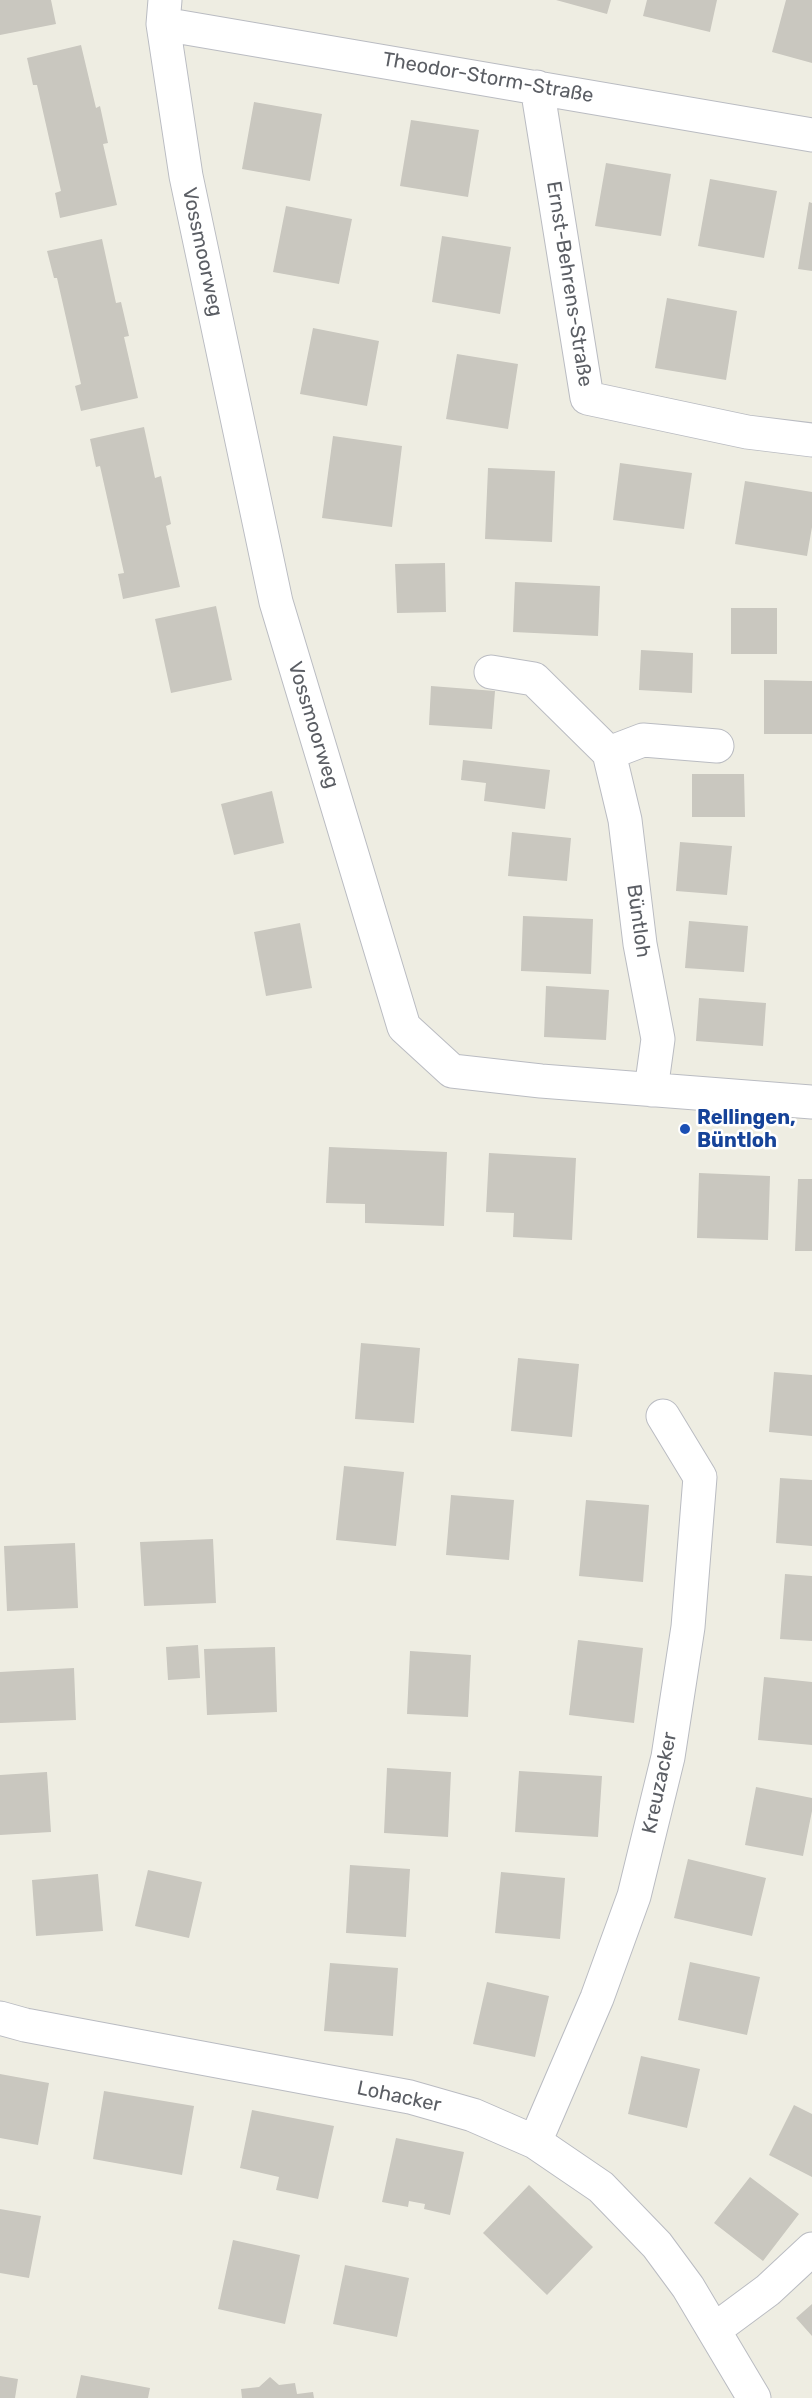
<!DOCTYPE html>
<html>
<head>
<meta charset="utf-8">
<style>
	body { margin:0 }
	canvas { display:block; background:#eeede2 }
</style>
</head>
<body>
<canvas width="812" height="2398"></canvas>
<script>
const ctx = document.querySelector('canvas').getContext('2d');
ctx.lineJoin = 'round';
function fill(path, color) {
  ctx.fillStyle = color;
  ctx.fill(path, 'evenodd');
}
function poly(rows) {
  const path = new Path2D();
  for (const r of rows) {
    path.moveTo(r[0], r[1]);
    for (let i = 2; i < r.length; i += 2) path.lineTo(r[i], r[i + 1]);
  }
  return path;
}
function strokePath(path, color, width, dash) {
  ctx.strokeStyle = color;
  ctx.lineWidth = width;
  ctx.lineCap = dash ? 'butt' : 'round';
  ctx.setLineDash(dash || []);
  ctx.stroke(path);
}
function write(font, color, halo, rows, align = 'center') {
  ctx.font = font + ' Rubik,sans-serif';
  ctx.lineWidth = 5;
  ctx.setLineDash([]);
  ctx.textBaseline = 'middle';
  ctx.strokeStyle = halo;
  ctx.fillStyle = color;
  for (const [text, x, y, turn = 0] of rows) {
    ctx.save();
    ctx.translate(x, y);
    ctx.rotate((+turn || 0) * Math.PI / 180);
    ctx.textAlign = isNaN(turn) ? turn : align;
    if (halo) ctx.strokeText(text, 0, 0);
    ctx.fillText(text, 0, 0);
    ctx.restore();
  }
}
fill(poly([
	[0,0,51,0,56,24,0,35],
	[556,0,611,0,607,14],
	[647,0,717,0,710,32,643,16],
	[786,0,812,0,812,63,772,52],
	[81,45,96,108,100,106,108,143,103,144,117,205,60,218,55,193,61,191,37,85,33,85,27,58],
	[254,102,322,114,310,181,242,169],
	[411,120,479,130,468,197,400,186],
	[606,163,671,174,661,236,595,226],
	[710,179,777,191,764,258,698,246],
	[809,202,812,203,812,271,798,269],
	[286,206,352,219,339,284,273,272],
	[442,236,511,247,500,314,432,302],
	[102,239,116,303,121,302,129,336,124,337,138,398,81,411,75,386,81,384,57,278,54,278,47,251],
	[667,298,737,311,726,380,655,368],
	[313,328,379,341,367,406,300,394],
	[457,354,518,364,508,429,446,419],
	[144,427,155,478,161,476,171,524,166,526,180,587,123,599,118,574,124,573,100,466,96,467,90,439],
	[333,436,402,446,392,527,322,518],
	[620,463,692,473,684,529,613,520],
	[488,468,555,471,552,542,485,539],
	[745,481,812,492,812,527,807,556,735,544],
	[445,563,446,612,397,613,395,564],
	[515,582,600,586,598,636,513,632],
	[216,606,232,680,171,693,155,619],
	[731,608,777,608,777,654,731,654],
	[641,650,693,653,692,693,639,690],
	[764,680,812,681,812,734,764,734],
	[431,686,495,691,492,729,429,725],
	[463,760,550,770,545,809,484,801,486,783,461,780],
	[692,774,744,774,745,817,692,817],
	[272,791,284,843,234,855,221,804],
	[512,832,571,838,567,881,508,876],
	[680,842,732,846,727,895,676,891],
	[523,916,593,919,591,974,521,971],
	[689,921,748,926,744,972,685,968],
	[300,923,312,988,266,996,254,932],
	[546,986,609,990,606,1040,544,1037],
	[699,998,766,1003,763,1046,696,1041],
	[329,1147,447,1152,444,1226,365,1223,365,1204,326,1203],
	[489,1153,576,1158,572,1240,513,1237,514,1213,486,1212],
	[699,1173,770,1176,768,1240,697,1238],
	[798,1179,812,1179,812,1251,795,1251],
	[361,1343,420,1348,414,1423,355,1419],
	[518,1358,579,1364,572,1437,511,1431],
	[774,1372,812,1375,812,1436,769,1432],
	[344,1466,404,1472,396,1546,336,1540],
	[780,1478,812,1480,812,1546,776,1543],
	[451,1495,514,1500,509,1560,446,1555],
	[586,1500,649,1505,643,1582,579,1576],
	[213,1539,216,1603,144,1606,140,1542],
	[75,1543,78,1608,7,1611,4,1546],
	[785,1574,812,1576,812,1641,780,1639],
	[578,1640,643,1648,634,1723,569,1715],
	[198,1645,200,1678,168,1680,166,1647],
	[275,1647,277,1712,207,1715,204,1649],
	[410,1651,471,1655,468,1717,407,1714],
	[74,1668,76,1720,0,1723,0,1672],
	[764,1677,812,1682,812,1745,758,1740],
	[387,1768,451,1772,448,1837,384,1833],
	[519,1771,602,1776,598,1837,515,1832],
	[47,1772,51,1832,0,1835,0,1775],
	[756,1787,812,1798,812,1811,803,1856,745,1845],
	[688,1859,766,1878,752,1936,674,1918],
	[350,1865,410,1869,406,1937,346,1933],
	[148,1870,202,1882,189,1938,135,1926],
	[501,1872,565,1878,560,1939,495,1933],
	[98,1874,103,1931,36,1936,32,1880],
	[690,1962,760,1977,747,2035,678,2020],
	[330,1963,398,1968,393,2036,324,2031],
	[487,1982,549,1996,535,2057,473,2044],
	[641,2056,700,2069,687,2128,628,2114],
	[0,2074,49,2083,38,2145,0,2138],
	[104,2091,194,2106,182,2175,93,2159],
	[794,2105,812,2114,812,2177,769,2155],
	[252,2110,334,2126,318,2199,276,2190,279,2177,240,2168],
	[396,2138,464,2152,450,2215,424,2209,425,2204,409,2201,408,2207,382,2202],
	[750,2177,799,2214,763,2261,714,2223],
	[529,2185,593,2247,547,2295,483,2233],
	[0,2209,41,2216,29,2278,0,2273],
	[233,2240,300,2255,285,2324,218,2309],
	[345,2265,409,2278,397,2337,333,2324],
	[812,2304,812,2336,796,2318],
	[81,2375,150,2388,148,2398,76,2398],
	[0,2376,18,2379,15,2398,0,2398],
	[270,2377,279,2385,295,2383,297,2394,313,2392,314,2398,242,2398,241,2389,259,2387]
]), '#c9c7bf');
const minor = poly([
	[165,0,163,24,186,176,276,602,404,1027,452,1071,541,1081,812,1102],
	[163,24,812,135],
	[537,87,587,398,747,432,812,440],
	[491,672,534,679,609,753,625,820,640,944,658,1039,651,1090],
	[609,753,643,740,717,746],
	[0,2018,25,2025,410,2097,473,2115,535,2142,601,2187,657,2245,688,2287,754,2398],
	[535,2142,597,1998,634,1896,668,1757,688,1627,700,1477,663,1416],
	[714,2330,768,2290,812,2249]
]);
strokePath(minor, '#babcc2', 35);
strokePath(minor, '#fff', 33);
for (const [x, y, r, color] of [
	[685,1129,6,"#1a4fb4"]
]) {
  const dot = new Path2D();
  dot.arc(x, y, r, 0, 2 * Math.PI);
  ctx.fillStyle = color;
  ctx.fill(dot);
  strokePath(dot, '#fff', 2);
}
write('20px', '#5b5e64', '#fff', [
	["Theodor-Storm-Straße",488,78,10],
	["Vossmoorweg",202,252,78],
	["Ernst-Behrens-Straße",569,284,81],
	["Vossmoorweg",313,725,73],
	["Büntloh",638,921,82],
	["Kreuzacker",660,1783,-78],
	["Lohacker",399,2097,12]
]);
write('bold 20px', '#164399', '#fff', [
	["Rellingen,",697,1118],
	["Büntloh",697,1141]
], 'left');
</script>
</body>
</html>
